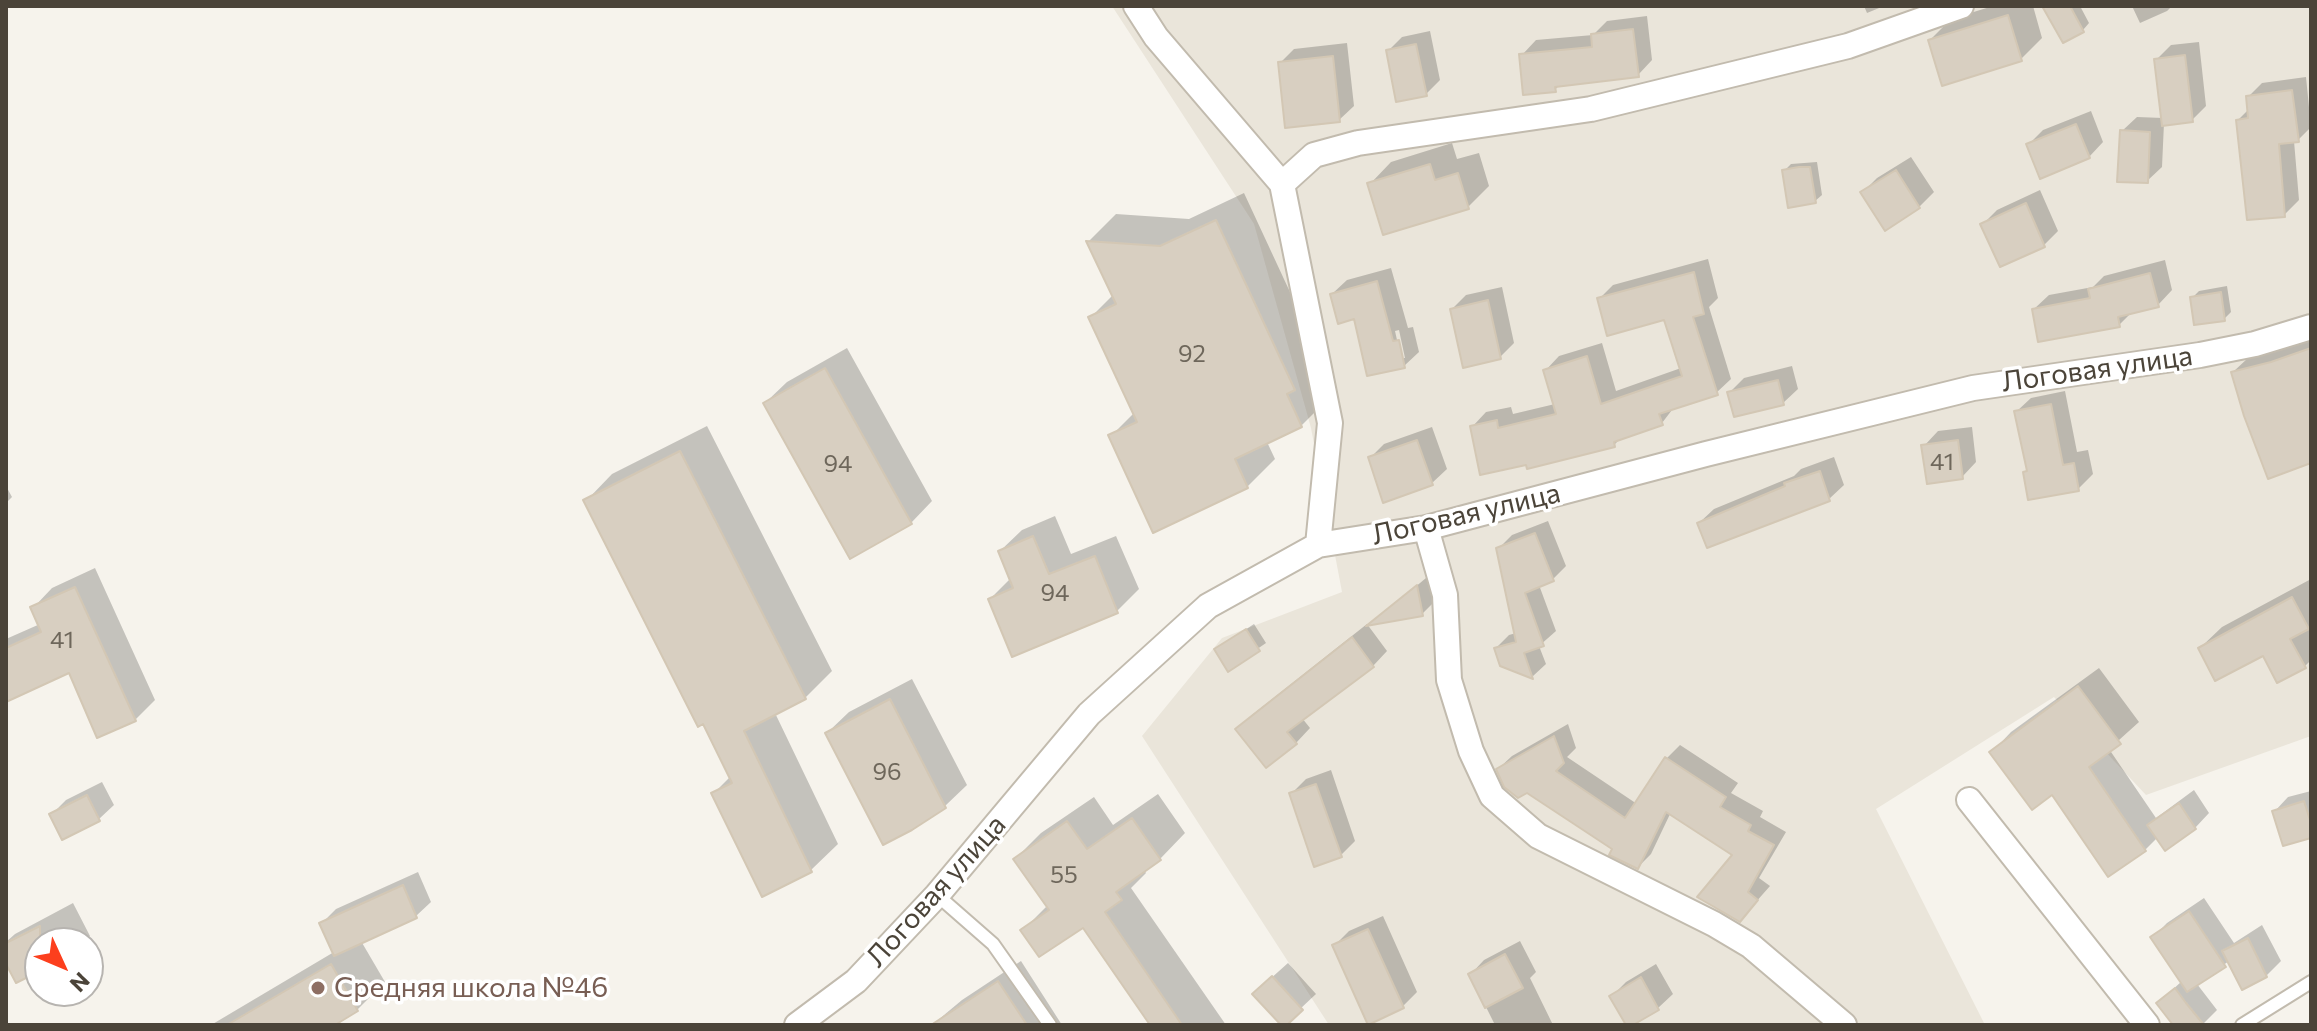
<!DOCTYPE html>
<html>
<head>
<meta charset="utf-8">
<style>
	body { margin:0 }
	#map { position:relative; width:2317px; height:1031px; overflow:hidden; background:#f6f3ec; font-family:Commissioner,sans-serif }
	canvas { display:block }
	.frame { position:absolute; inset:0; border:8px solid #4b4439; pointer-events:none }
	.north { position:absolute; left:24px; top:927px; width:80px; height:80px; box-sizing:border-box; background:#fff; border:2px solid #b7b4b0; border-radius:50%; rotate:134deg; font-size:22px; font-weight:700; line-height:32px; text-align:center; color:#4b4439 }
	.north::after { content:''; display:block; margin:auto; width:28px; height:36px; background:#fc3f1d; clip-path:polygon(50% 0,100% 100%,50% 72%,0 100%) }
</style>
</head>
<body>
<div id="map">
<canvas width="2317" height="1031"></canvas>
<div class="frame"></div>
<div class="north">N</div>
</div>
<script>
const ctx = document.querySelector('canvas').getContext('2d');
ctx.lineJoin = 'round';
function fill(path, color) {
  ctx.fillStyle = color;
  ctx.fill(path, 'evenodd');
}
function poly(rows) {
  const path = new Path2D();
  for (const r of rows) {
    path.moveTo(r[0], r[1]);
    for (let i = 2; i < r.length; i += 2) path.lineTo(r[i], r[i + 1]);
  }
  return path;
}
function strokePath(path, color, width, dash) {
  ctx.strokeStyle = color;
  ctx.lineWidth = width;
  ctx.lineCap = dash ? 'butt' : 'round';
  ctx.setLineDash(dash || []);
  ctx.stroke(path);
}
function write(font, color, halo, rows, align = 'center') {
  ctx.font = font + ' Commissioner,sans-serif';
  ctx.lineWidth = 7;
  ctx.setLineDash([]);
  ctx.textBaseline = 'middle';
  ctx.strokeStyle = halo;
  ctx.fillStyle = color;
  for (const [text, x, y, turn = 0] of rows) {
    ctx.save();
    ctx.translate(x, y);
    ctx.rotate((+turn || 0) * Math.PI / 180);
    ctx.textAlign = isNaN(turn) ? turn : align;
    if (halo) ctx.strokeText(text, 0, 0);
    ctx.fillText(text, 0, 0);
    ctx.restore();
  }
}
fill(poly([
	[1112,6,2311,6,2311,736,2146,795,2054,697,1876,809,1985,1025,1329,1025,1142,736,1222,638,1342,592,1311,428,1254,224]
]), '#eae5da');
fill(poly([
	[1864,6,1884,6,1867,13],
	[1993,6,2033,6,2042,38,2021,59,1930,40,1951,19],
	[2053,6,2080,6,2089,23,2083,30],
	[2132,6,2172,6,2167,11,2140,23],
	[1647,16,1652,60,1638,75,1560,84,1555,90,1522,55,1536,40,1593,35,1607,21],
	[1430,31,1440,80,1426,94,1388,51,1402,37],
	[2199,42,2206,106,2192,120,2164,123,2162,167,2147,181,2122,131,2137,117,2163,118,2156,60,2171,45],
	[1347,43,1354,106,1339,120,1280,63,1294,49],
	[2306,77,2311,127,2298,140,2294,141,2299,200,2284,215,2238,120,2249,109,2248,97,2262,83],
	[2091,111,2103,142,2089,157,2028,145,2043,130],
	[1452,143,1457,159,1479,153,1489,186,1468,207,1370,184,1391,162],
	[1911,157,1934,192,1919,207,1885,228,1863,192,1877,178],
	[1817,162,1822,195,1815,201,1784,171,1791,164],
	[2040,190,2058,231,2044,245,1983,224,1997,210],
	[1244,193,1322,361,1329,398,1301,426,1267,442,1275,459,1247,487,1154,530,1111,436,1135,412,1091,317,1113,295,1089,241,1116,214,1189,219],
	[1708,259,1718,298,1709,307,1731,379,1716,393,1675,406,1662,423,1622,437,1614,445,1472,427,1486,412,1511,407,1513,414,1555,404,1545,371,1559,356,1602,343,1616,391,1681,368,1666,318,1599,299,1613,285],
	[2165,260,2172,290,2158,305,2133,311,2119,325,2034,309,2049,295,2093,287,2104,276],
	[1391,268,1408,328,1413,327,1419,352,1404,366,1332,294,1347,280],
	[1399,330,1405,358,1401,358,1395,331],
	[2227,286,2231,312,2224,319,2192,298,2199,291],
	[1502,287,1514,343,1500,357,1452,309,1466,295],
	[2311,339,2311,460,2233,372,2248,358],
	[847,348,932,501,911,523,765,403,787,382],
	[1792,366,1798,389,1783,403,1730,392,1744,378],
	[2065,391,2077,452,2088,450,2093,474,2078,489,2029,469,2016,412,2031,398],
	[707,426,832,671,805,698,775,713,838,844,811,870,714,793,731,776,586,501,612,474],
	[1432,427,1447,469,1432,483,1370,458,1384,444],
	[1972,427,1976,462,1962,477,1924,446,1938,431],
	[1834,457,1844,485,1829,499,1699,523,1714,509,1794,476,1801,469],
	[6,486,12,497,6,503],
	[1055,516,1071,554,1116,536,1139,589,1117,611,990,599,1011,578,1000,551,1022,530],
	[1548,521,1566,566,1553,579,1539,585,1556,631,1539,646,1546,664,1533,676,1502,664,1496,648,1509,635,1516,633,1498,549,1512,535],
	[95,568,155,700,135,720,70,670,6,700,6,639,40,624,33,608,52,588],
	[1432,573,1436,600,1422,614,1372,623],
	[2311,579,2311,660,2305,666,2264,653,2200,648,2222,627],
	[1254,624,1266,643,1228,669,1216,649],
	[1367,624,1387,651,1373,666,1302,718,1310,728,1296,743,1238,729,1252,715],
	[2099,668,2139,722,2109,749,2156,818,2194,790,2209,813,2195,828,2158,837,2145,850,1992,752,2011,732],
	[912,679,967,785,945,806,911,829,827,733,849,712],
	[1568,724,1576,748,1567,757,1637,804,1667,758,1680,745,1738,783,1731,793,1763,811,1760,817,1786,832,1759,878,1770,886,1740,920,1735,855,1671,812,1651,854,1638,867,1615,848,1498,769,1512,756],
	[1331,770,1355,841,1341,855,1291,794,1306,779],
	[102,782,114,805,99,819,52,814,66,800],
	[2311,791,2311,835,2274,812,2288,797],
	[1158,794,1185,833,1160,859,1144,870,1146,873,1131,888,1226,1025,1152,1025,1083,925,1023,930,1048,905,1015,859,1041,833,1094,797,1113,825],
	[418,872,431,902,416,916,361,941,385,982,357,1010,331,1025,211,1025,334,952,321,924,336,909],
	[2204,898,2234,943,2262,925,2281,961,2266,976,2229,961,2197,984,2217,1010,2202,1025,2176,1025,2158,1003,2182,981,2153,937,2167,923],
	[73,903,90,936,83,943,40,943,40,968,6,959,6,942,15,934],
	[1383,916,1417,992,1402,1007,1334,946,1349,931],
	[1520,941,1536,972,1530,978,1553,1025,1495,1025,1470,975,1484,960],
	[1021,961,1062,1025,932,1025,962,1000],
	[1288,963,1316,994,1283,1025,1269,980],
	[1656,964,1673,994,1658,1008,1628,1025,1612,996,1626,982]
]), '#0003');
const building = poly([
	[2042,6,2070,6,2084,32,2063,43,2042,6],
	[2008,15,2022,61,1942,86,1928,40,2008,15],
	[1633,29,1639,77,1555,87,1556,92,1523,95,1519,54,1592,47,1591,34,1633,29],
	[1416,44,1427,96,1396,102,1386,50,1416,44],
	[2185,55,2193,122,2162,126,2154,59,2185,55],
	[1333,56,1340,122,1285,128,1278,62,1333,56],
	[2292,90,2299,142,2279,144,2285,217,2247,220,2236,120,2248,118,2246,96,2292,90],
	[2076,124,2090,158,2040,179,2026,144,2076,124],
	[2120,130,2150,132,2148,183,2117,182,2120,130],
	[1430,164,1435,180,1458,173,1469,209,1383,235,1367,183,1430,164],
	[1799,167,1810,167,1816,203,1788,208,1782,170,1799,167],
	[1896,170,1920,208,1885,231,1860,192,1896,170],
	[2026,203,2045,247,2000,267,1980,224,2026,203],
	[1216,220,1295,390,1287,394,1302,427,1235,459,1248,488,1153,533,1108,435,1137,422,1088,317,1116,304,1086,241,1160,246,1216,220],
	[1694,272,1704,314,1693,317,1718,395,1659,414,1663,425,1614,442,1615,447,1527,469,1526,465,1480,475,1470,426,1497,420,1498,428,1556,414,1543,370,1587,356,1601,404,1682,376,1664,320,1607,336,1597,298,1694,272],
	[2150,273,2159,307,2118,317,2120,327,2038,342,2032,309,2090,298,2088,289,2150,273],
	[1377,281,1393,341,1399,340,1405,368,1367,376,1354,319,1338,324,1330,294,1377,281],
	[2221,292,2225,321,2194,325,2190,297,2221,292],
	[1488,300,1501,359,1463,368,1450,309,1488,300],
	[2311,348,2311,463,2268,479,2244,416,2231,372,2271,362,2311,348],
	[825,368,912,524,850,559,763,403,825,368],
	[1778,380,1784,405,1734,417,1727,392,1778,380],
	[2051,404,2063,465,2074,463,2079,491,2028,500,2023,472,2027,471,2014,411,2051,404],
	[1417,440,1433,485,1383,503,1368,457,1417,440],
	[1958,440,1963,479,1927,484,1921,445,1958,440],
	[680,451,806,699,744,731,812,872,762,897,711,793,732,783,703,724,698,727,583,500,680,451],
	[1820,471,1830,501,1707,548,1697,523,1785,486,1784,483,1820,471],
	[1535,533,1554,581,1525,593,1544,646,1524,653,1533,679,1500,666,1494,648,1516,642,1496,548,1535,533],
	[1033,536,1049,574,1095,556,1118,613,1012,657,988,599,1013,588,998,551,1033,536],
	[1417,585,1423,616,1366,626,1417,585],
	[75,587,136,721,97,738,69,673,6,702,6,648,41,632,30,607,75,587],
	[2292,597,2309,629,2290,639,2306,668,2277,683,2263,656,2215,681,2198,648,2292,597],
	[1246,629,1260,651,1228,672,1214,649,1246,629],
	[1352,637,1374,667,1287,732,1297,744,1266,768,1235,729,1352,637],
	[2078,686,2121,744,2089,767,2146,851,2108,877,2052,795,2032,810,1989,752,2078,686],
	[890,699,946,808,912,830,883,845,825,733,890,699],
	[1554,736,1564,763,1556,771,1625,818,1665,757,1726,797,1720,807,1751,825,1748,831,1774,845,1748,892,1758,900,1740,922,1697,897,1732,855,1666,812,1638,869,1609,855,1612,849,1527,793,1518,798,1504,787,1496,769,1554,736],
	[1316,784,1342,857,1314,867,1289,793,1316,784],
	[87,795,100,821,62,840,49,814,87,795],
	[2304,801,2311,823,2311,838,2283,846,2272,811,2304,801],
	[2179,803,2196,829,2165,851,2147,825,2179,803],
	[1132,818,1161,860,1116,892,1122,900,1105,912,1182,1025,1150,1025,1083,928,1039,957,1020,930,1049,910,1013,859,1067,821,1087,849,1132,818],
	[403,885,417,918,334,956,319,923,403,885],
	[2189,911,2226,967,2187,992,2150,937,2189,911],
	[40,926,40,971,16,983,6,964,6,943,40,926],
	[1368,929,1404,1008,1368,1025,1332,945,1368,929],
	[2248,938,2267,977,2242,990,2222,951,2248,938],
	[1505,954,1523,988,1485,1008,1468,974,1505,954],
	[331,964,358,1011,335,1025,227,1025,331,964],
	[1272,976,1303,1010,1287,1025,1281,1025,1252,994,1272,976],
	[1641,977,1659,1010,1633,1025,1626,1025,1609,996,1641,977],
	[998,981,1027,1025,931,1025,998,981],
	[2175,988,2186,1003,2204,1025,2173,1025,2156,1003,2175,988]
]);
fill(building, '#d8cfc1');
strokePath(building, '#d3c7b4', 2);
const service = poly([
	[937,895,993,944,1050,1025],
	[2242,1025,2311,982]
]);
const minor = poly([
	[1136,6,1156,37,1282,184],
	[1426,528,1445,595,1449,680,1471,751,1492,796,1538,836,1714,924,1751,946,1844,1025],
	[1318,545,1330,423,1282,184,1314,155,1358,143,1591,109,1848,46,1961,6],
	[1969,800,2147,1025],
	[797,1025,856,981,937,895,1089,714,1208,606,1318,545,1426,528,1706,454,1973,388,2200,355,2255,344,2311,327]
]);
strokePath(service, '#c2bbae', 16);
strokePath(minor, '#c2bbae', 28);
strokePath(service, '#fff', 12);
strokePath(minor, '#fff', 24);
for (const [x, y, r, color] of [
	[318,988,8,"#8d6e63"]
]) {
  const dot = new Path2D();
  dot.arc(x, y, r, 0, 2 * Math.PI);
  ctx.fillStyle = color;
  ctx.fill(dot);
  strokePath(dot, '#fff', 3);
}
write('24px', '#6e675b', null, [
	["92",1192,354],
	["41",1942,462],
	["94",838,464],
	["94",1055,593],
	["41",62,640],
	["96",887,772],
	["55",1064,875]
]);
write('28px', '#4b4439', '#fff', [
	["Логовая улица",2097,369,-8],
	["Логовая улица",1466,514,-13],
	["Логовая улица",936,891,-48]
]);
write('28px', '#785e54', '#fff', [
	["Средняя школа №46",334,988]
], 'left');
</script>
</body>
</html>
